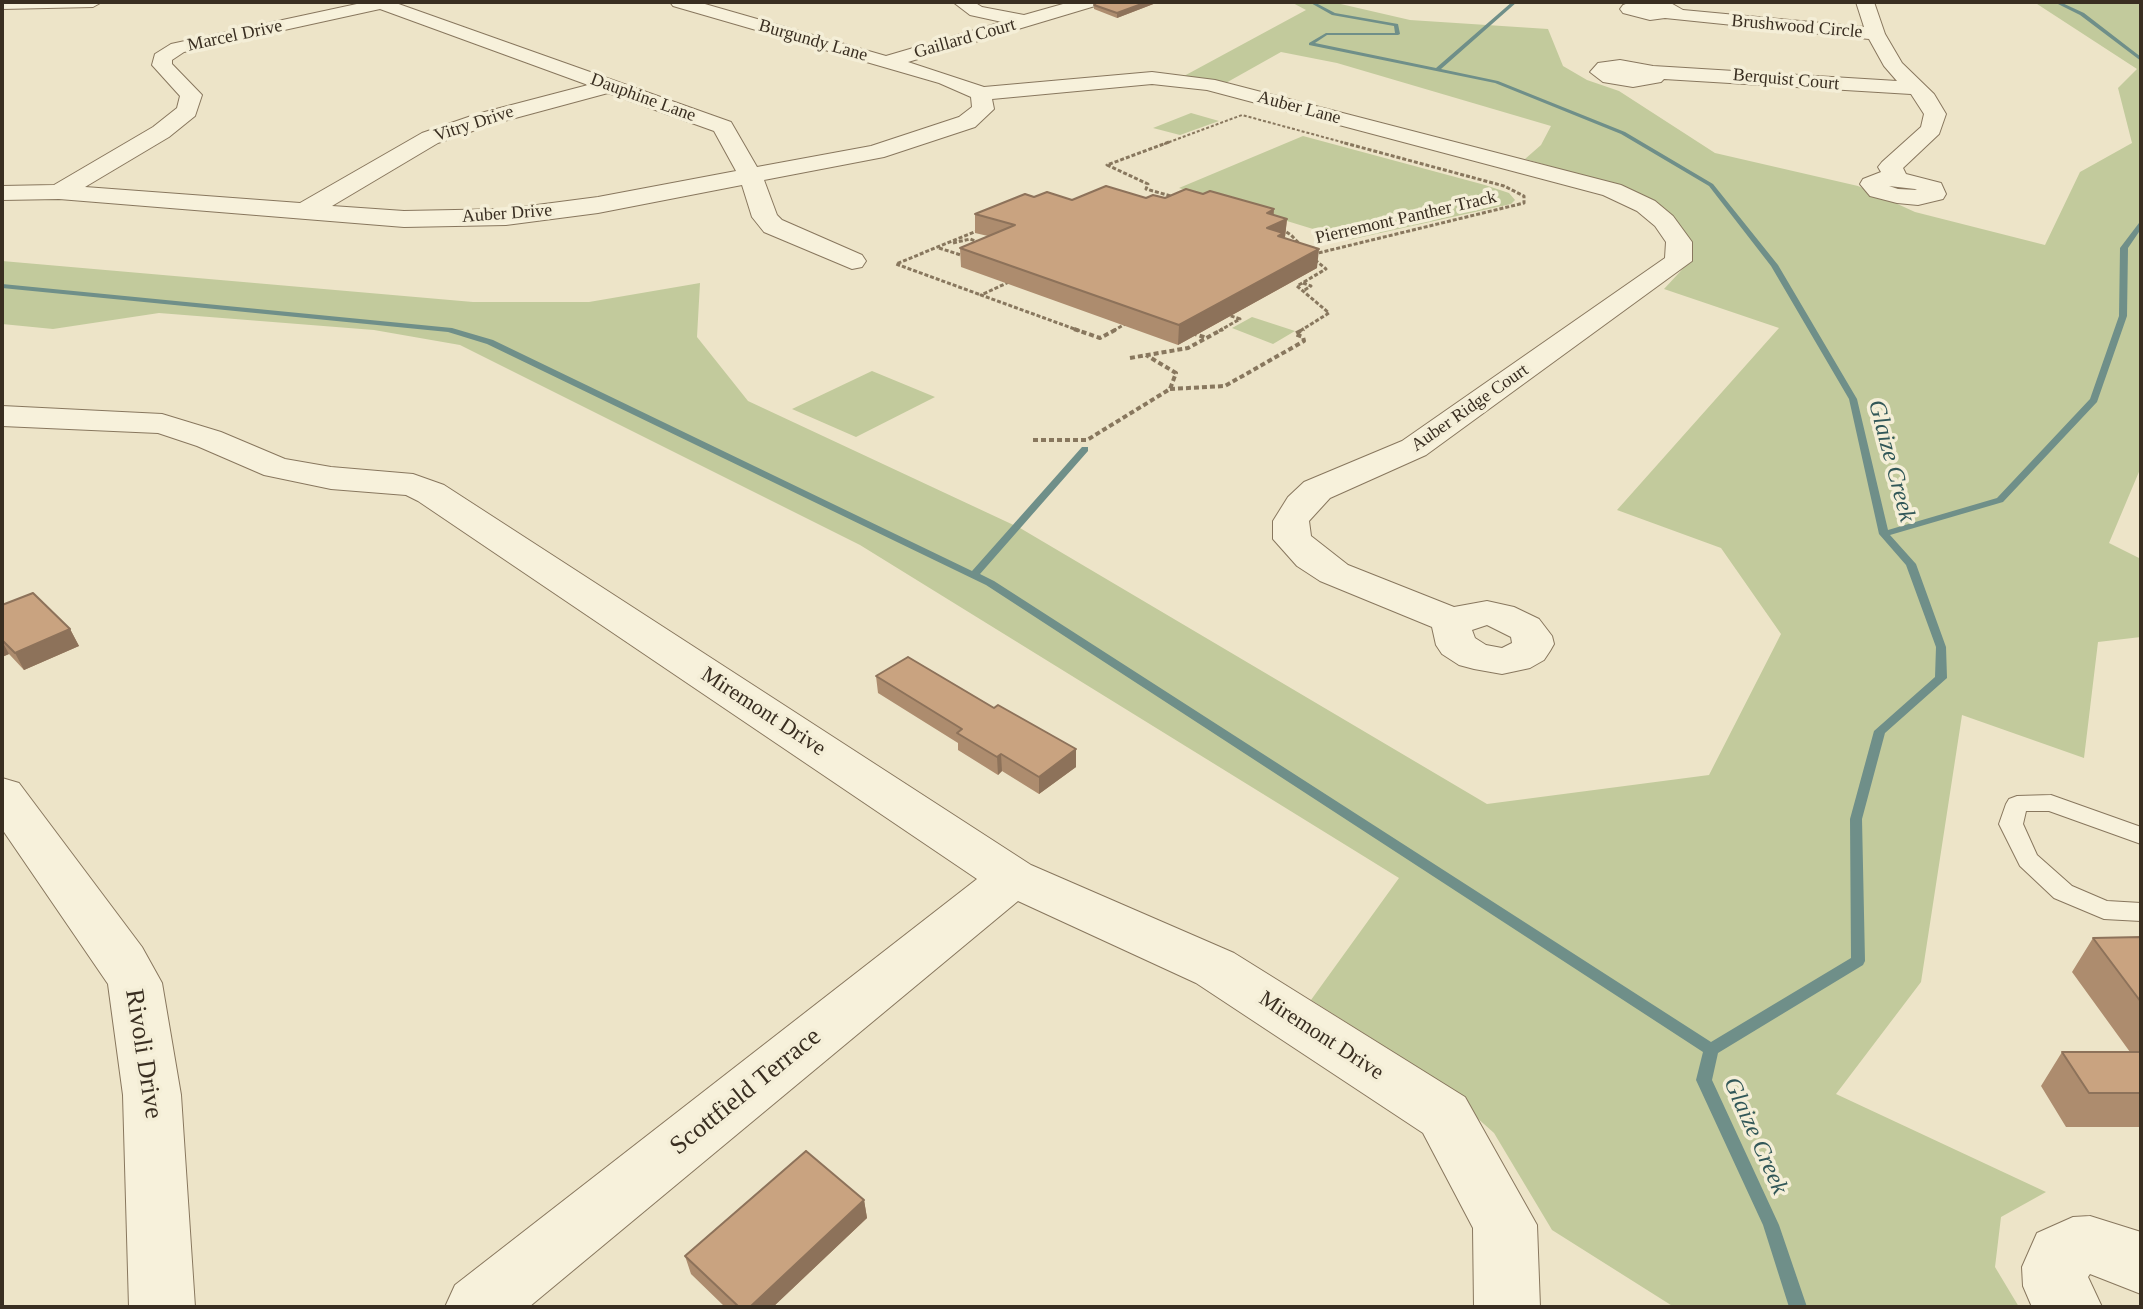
<!DOCTYPE html>
<html>
<head>
<meta charset="utf-8">
<style>
	body { margin:0 }
	#map { position:relative; width:2143px; height:1309px; overflow:hidden; background:#ede4c8; font-family:"Times New Roman",serif }
	canvas { display:block }
	.frame { position:absolute; inset:0; border:4px solid #392e21; pointer-events:none }
</style>
</head>
<body>
<div id="map">
<canvas width="2143" height="1309"></canvas>
<div class="frame"></div>
</div>
<script>
const ctx = document.querySelector('canvas').getContext('2d');
ctx.lineJoin = 'round';
function fill(path, color) {
  ctx.fillStyle = color;
  ctx.fill(path, 'evenodd');
}
function poly(rows) {
  const path = new Path2D();
  for (const r of rows) {
    path.moveTo(r[0], r[1]);
    for (let i = 2; i < r.length; i += 2) path.lineTo(r[i], r[i + 1]);
  }
  return path;
}
function strokePath(path, color, width, dash) {
  ctx.strokeStyle = color;
  ctx.lineWidth = width;
  ctx.lineCap = dash ? 'butt' : 'round';
  ctx.setLineDash(dash || []);
  ctx.stroke(path);
}
function write(font, color, halo, rows, align = 'center') {
  ctx.font = font + ' "Times New Roman",serif';
  ctx.lineWidth = 7;
  ctx.setLineDash([]);
  ctx.textBaseline = 'middle';
  ctx.strokeStyle = halo;
  ctx.fillStyle = color;
  for (const [text, x, y, turn = 0] of rows) {
    ctx.save();
    ctx.translate(x, y);
    ctx.rotate((+turn || 0) * Math.PI / 180);
    ctx.textAlign = isNaN(turn) ? turn : align;
    if (halo) ctx.strokeText(text, 0, 0);
    ctx.fillText(text, 0, 0);
    ctx.restore();
  }
}
fill(poly([
	[1291,2,1332,2,1410,20,1548,29,1563,66,1587,80,1619,91,1715,153,1858,186,1915,212,2045,245,2080,172,2132,143,2118,88,2137,69,2034,2,2141,2,2141,467,2109,543,2141,559,2141,637,2098,642,2084,758,1962,715,1921,982,1836,1094,2046,1192,2001,1217,1995,1267,2019,1307,1674,1307,1552,1230,1494,1133,1428,1074,1311,1000,1399,878,860,545,460,345,374,330,159,313,53,329,2,324,2,261,473,302,589,302,700,283,697,337,748,401,1020,528,1487,804,1709,775,1781,634,1721,548,1617,510,1779,328,1664,289,1690,261,1689,247,1591,178,1525,159,1541,145,1551,126,1337,63,1281,52,1224,84,1184,76,1306,10],
	[1191,113,1219,121,1180,135,1153,128],
	[1303,136,1485,185,1509,193,1515,200,1511,204,1349,240,1179,188],
	[1252,317,1295,331,1273,344,1232,328],
	[872,371,935,397,856,437,792,409]
]), '#c2ca9c');
fill(poly([
	[1309,2,1314,2,1335,13,1398,24,1400,34,1398,35,1327,35,1315,43,1436,68,1512,2,1517,2,1441,69,1498,81,1625,132,1713,184,1778,265,1857,399,1888,530,1997,498,2090,399,2119,316,2120,248,2139,223,2141,222,2141,229,2128,248,2127,316,2097,402,2003,502,1890,535,1916,564,1946,647,1947,678,1885,733,1862,819,1865,961,1863,965,1718,1053,1712,1080,1779,1225,1807,1307,1789,1307,1763,1225,1696,1080,1703,1052,986,585,487,344,448,332,2,288,2,284,452,328,493,340,972,571,1082,447,1088,447,1088,451,980,574,994,581,1711,1042,1851,958,1850,819,1874,731,1935,677,1936,647,1906,565,1879,534,1849,399,1771,266,1709,186,1621,134,1495,83,1309,45,1309,43,1326,33,1395,33,1394,26,1332,15,1309,2],
	[2054,2,2060,2,2084,13,2141,57,2141,61,2080,15,2054,2]
]), '#6f8f89');
const service = poly([
	[2051,795,2141,827,2141,844,2049,811,2026,811,2023,824,2037,855,2072,886,2107,901,2141,903,2141,921,2104,919,2054,898,2020,866,1999,824,2006,804,2009,799,2017,796,2051,795]
]);
const minor = poly([
	[2,2,102,2,93,7,2,9,2,2],
	[366,2,393,2,731,122,757,167,871,146,959,117,972,107,971,97,939,83,673,6,670,2,698,2,886,56,1002,22,970,15,953,2,974,2,982,7,1024,15,1070,2,1098,2,1095,6,908,62,984,87,1152,72,1215,80,1621,185,1655,201,1673,216,1692,242,1692,261,1426,455,1330,498,1309,521,1311,536,1348,565,1454,607,1487,601,1514,607,1539,619,1552,636,1554,644,1550,651,1544,660,1530,668,1502,674,1474,669,1459,665,1442,654,1436,645,1432,627,1320,581,1297,566,1273,539,1273,521,1288,497,1304,482,1402,441,1665,258,1666,242,1655,226,1637,211,1603,195,1207,90,1152,84,992,99,994,109,975,127,884,157,764,180,777,215,782,220,862,255,866,261,862,267,852,269,764,232,752,217,742,185,598,213,506,225,404,227,59,199,2,200,2,186,54,185,153,127,177,108,180,96,152,65,155,54,171,44,366,2],
	[380,9,588,85,477,114,422,133,300,203,85,187,169,137,195,116,202,95,172,64,172,60,184,52,380,9],
	[608,93,714,131,736,171,598,197,506,209,404,211,332,206,438,143,493,124,608,93],
	[1487,625,1511,637,1512,643,1502,648,1486,645,1475,638,1472,630,1487,625],
	[1631,2,1669,2,1683,10,1864,27,1856,2,1874,2,1885,34,1902,63,1934,94,1946,114,1939,134,1903,168,1906,174,1941,183,1946,194,1943,199,1918,205,1897,203,1870,196,1860,184,1863,179,1881,172,1878,167,1882,162,1921,127,1924,114,1911,94,1664,79,1661,82,1633,87,1603,82,1590,72,1598,63,1620,60,1653,66,1897,81,1884,66,1869,39,1665,18,1650,20,1623,13,1620,9,1623,5,1631,2],
	[1889,186,1915,189,1917,190,1898,189,1889,186],
	[2,406,162,414,221,432,285,459,331,467,413,474,444,485,1031,865,1234,953,1465,1097,1537,1225,1540,1307,1474,1307,1473,1228,1423,1133,1196,983,1018,901,529,1307,445,1307,455,1285,977,879,418,501,406,495,331,489,264,475,197,446,158,433,2,426,2,406],
	[2,778,19,783,142,947,162,983,181,1095,195,1307,129,1307,123,1095,108,984,2,829,2,778],
	[2090,1216,2141,1232,2141,1294,2090,1274,2088,1277,2102,1307,2032,1307,2023,1286,2022,1267,2037,1233,2073,1217,2090,1216]
]);
strokePath(service, '#88775e', 2);
strokePath(minor, '#88775e', 2);
strokePath(poly([
	[1164,144,1242,115,1349,144]
]), '#88775e', 2, [3, 2]);
strokePath(poly([
	[1169,142,1107,165,1148,184,1146,189,1277,226,1291,235,1310,255,1524,203,1524,196,1504,186,1341,142],
	[979,230,896,264,981,295],
	[953,243,970,239,981,243],
	[939,248,964,256],
	[1009,282,981,295,1080,331],
	[1303,283,1311,286,1303,291],
	[1113,331,1127,323],
	[1219,331,1240,319,1228,315],
	[1300,331,1329,313,1297,286,1326,269,1314,259]
]), '#88775e', 3, [4, 2]);
strokePath(poly([
	[1074,329,1100,338,1117,329],
	[1192,333,1207,338],
	[1130,358,1188,348,1223,329],
	[1170,389,1225,386,1304,341,1303,337,1295,334,1304,329],
	[1033,440,1087,440,1170,389,1176,373,1146,355]
]), '#88775e', 4, [5, 3]);
fill(service, '#f7f1db');
fill(minor, '#f7f1db');
fill(poly([
	[1097,2,1156,2,1156,3,1117,18,1094,9,1094,5],
	[1034,197,1072,200,1165,198,1274,215,1287,219,1285,237,1284,238,1317,268,1178,345,961,267,960,248,988,236,975,233,975,214],
	[2,605,70,629,79,646,24,670,9,654,2,657],
	[876,676,994,708,1076,749,1076,767,1039,794,1002,771,998,775,958,750,958,743,878,693],
	[2141,937,2141,1127,2066,1127,2041,1086,2062,1052,2130,1052,2072,972,2093,938],
	[864,1200,867,1218,773,1307,725,1307,691,1274,685,1256]
]), '#ad8c6e');
fill(poly([
	[1147,2,1156,2,1156,3,1117,18,1117,13],
	[1274,209,1273,226,1287,219,1285,237,1283,238,1267,230,1267,213],
	[1319,249,1317,268,1178,345,1179,325],
	[70,629,79,646,24,670,15,653],
	[2,641,9,654,2,657],
	[1076,749,1076,767,1039,794,1039,777],
	[1001,754,1002,771,998,775,997,757],
	[864,1200,867,1218,773,1307,750,1307]
]), '#8d725a');
const building = poly([
	[1097,2,1147,2,1117,13,1094,5,1097,2],
	[1106,186,1146,198,1153,195,1165,198,1186,189,1203,194,1210,191,1274,209,1267,213,1287,219,1267,228,1283,233,1278,236,1319,249,1179,325,960,248,1015,225,975,214,1025,194,1034,197,1047,192,1072,200,1106,186],
	[33,593,70,629,15,653,2,640,2,605,33,593],
	[908,657,994,708,998,705,1076,749,1039,777,1001,754,997,757,957,733,962,729,876,676,908,657],
	[2141,937,2141,1002,2093,938,2141,937],
	[2062,1052,2141,1052,2141,1093,2089,1093,2062,1052],
	[806,1151,864,1200,750,1307,739,1307,685,1256,806,1151]
]);
fill(building, '#c9a380');
strokePath(building, '#8d725a', 2);
write('18px', '#392e21', '#f4eed7', [
	["Brushwood Circle",1797,27,5],
	["Marcel Drive",235,36,-12],
	["Gaillard Court",965,39,-16],
	["Burgundy Lane",813,41,16],
	["Berquist Court",1786,80,5],
	["Dauphine Lane",643,98,20],
	["Auber Lane",1299,108,15],
	["Vitry Drive",474,124,-18],
	["Auber Drive",507,214,-4],
	["Pierremont Panther Track",1406,218,-13],
	["Auber Ridge Court",1470,408,-35]
]);
write('22px', '#392e21', '#f4eed7', [
	["Miremont Drive",763,712,33],
	["Miremont Drive",1321,1036,33]
]);
write('italic 24px', '#315758', '#f4eed7', [
	["Glaize Creek",1891,461,75],
	["Glaize Creek",1755,1136,66]
]);
write('26px', '#392e21', '#f4eed7', [
	["Rivoli Drive",143,1054,81],
	["Scottfield Terrace",746,1092,-39]
]);
</script>
</body>
</html>
